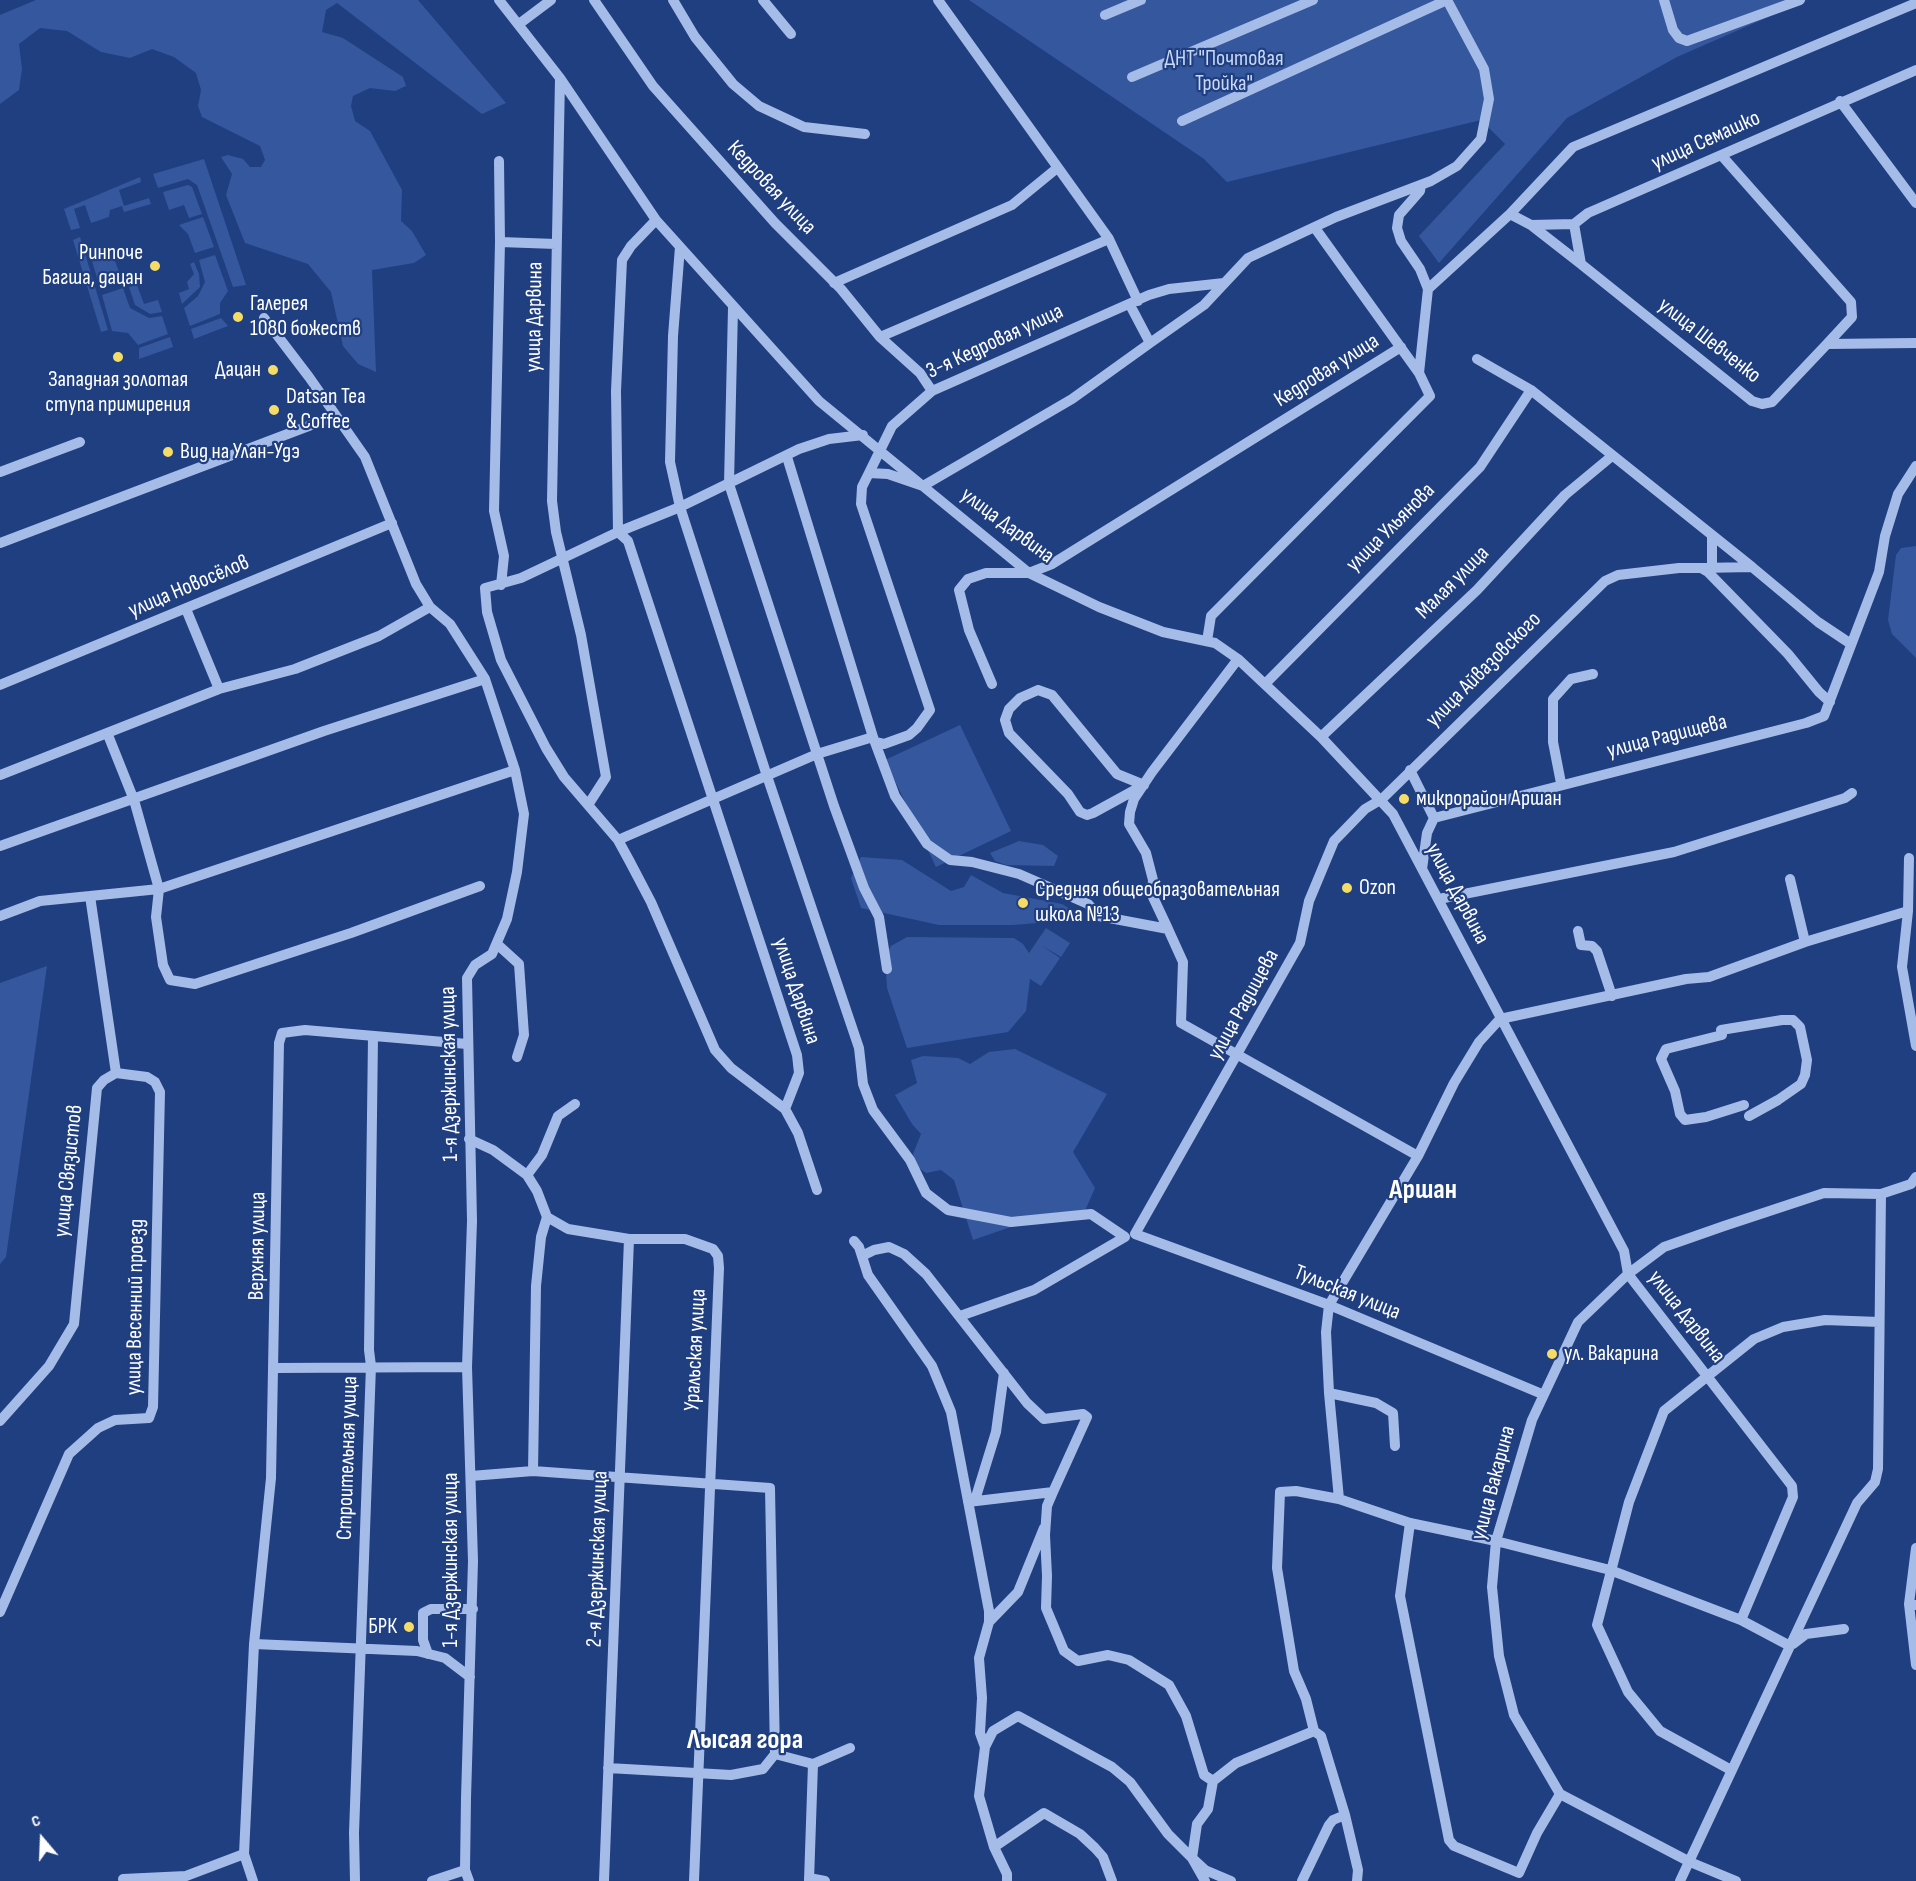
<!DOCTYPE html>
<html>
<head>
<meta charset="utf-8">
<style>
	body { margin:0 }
	#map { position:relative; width:1916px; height:1881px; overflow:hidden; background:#203f80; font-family:"Sofia Sans Condensed",sans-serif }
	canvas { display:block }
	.north { position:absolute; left:12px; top:1809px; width:60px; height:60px; -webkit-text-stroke:4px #203f80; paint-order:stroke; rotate:341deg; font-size:16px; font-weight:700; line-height:24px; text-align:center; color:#fff }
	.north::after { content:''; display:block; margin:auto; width:21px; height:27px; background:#fff; clip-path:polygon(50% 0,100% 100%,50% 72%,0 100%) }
</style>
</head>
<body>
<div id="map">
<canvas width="1916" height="1881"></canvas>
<div class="north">С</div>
</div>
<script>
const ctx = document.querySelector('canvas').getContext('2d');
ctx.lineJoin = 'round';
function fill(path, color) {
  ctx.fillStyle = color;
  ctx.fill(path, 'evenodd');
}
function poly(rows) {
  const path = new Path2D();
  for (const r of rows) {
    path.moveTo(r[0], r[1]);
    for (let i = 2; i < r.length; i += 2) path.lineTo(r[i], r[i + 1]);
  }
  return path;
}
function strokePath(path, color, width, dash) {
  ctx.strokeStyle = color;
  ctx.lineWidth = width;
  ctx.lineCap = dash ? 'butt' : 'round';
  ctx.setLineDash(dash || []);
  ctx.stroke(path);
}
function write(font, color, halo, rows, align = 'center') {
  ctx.font = font + ' "Sofia Sans Condensed",sans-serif';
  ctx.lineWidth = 4.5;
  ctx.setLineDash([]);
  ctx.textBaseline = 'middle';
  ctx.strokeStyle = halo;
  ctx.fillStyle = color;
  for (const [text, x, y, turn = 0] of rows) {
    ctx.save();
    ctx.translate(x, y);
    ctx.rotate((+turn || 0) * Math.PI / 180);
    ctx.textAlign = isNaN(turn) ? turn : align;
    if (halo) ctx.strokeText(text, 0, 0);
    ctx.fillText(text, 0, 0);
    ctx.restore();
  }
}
fill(poly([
	[36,0,418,0,506,103,482,114,337,3,326,10,322,32,343,38,403,77,406,86,395,91,370,88,353,96,351,106,355,121,370,131,402,190,401,221,412,231,426,255,414,263,372,270,376,372,358,364,343,346,331,292,308,264,245,243,226,195,232,174,221,157,228,155,243,159,250,167,261,167,265,160,260,146,202,117,198,106,201,90,196,73,174,57,152,49,130,58,101,52,67,31,40,28,19,44,22,69,19,90,0,104,0,15],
	[969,0,1807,0,1677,57,1567,118,1439,263,1419,236,1505,144,1481,120,1227,182,1204,159],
	[204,159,246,285,233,287,197,185,188,179,158,188,153,174],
	[140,177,141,182,119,190,124,206,149,198,151,204,124,212,122,206,110,210,109,217,91,223,85,205,74,209,80,228,71,230,64,209],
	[188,185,192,187,202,214,189,218,184,205,169,210,163,192],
	[203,217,214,247,195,253,188,234,179,225],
	[80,237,108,330,101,332,73,240],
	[112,253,122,280,100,288,92,261],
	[215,255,228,291,220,303,220,314,190,326,184,308,198,296,205,282,199,260],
	[194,262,199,274,200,287,182,304,179,293,189,289,187,282,194,274,190,264],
	[137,285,144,304,158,300,162,312,150,314,135,305,129,287],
	[123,288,130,308,149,318,162,316,168,334,138,345,128,333,112,331,102,295],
	[221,318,228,326,194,339,191,329],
	[170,337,173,347,139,359,139,348],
	[1916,546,1916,658,1892,634,1888,620,1896,555,1901,548],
	[960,725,1011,831,936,867,885,760],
	[1019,841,1043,845,1058,856,1054,866,1006,865,995,861,990,853],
	[861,857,902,860,951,891,964,887,971,875,1003,893,1062,904,1075,912,1070,920,1050,922,1013,925,939,925,861,908,851,878],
	[1046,928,1070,943,1061,957,1041,945,1060,958,1041,986,1030,979,1026,1011,1008,1032,907,1048,887,988,885,957,891,946,907,937,1014,938,1023,944,1029,953],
	[47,966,6,1257,0,1264,0,983],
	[1015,1049,1107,1094,1073,1152,1095,1188,1084,1213,1037,1218,973,1240,954,1180,941,1170,926,1173,916,1166,913,1154,921,1134,912,1124,895,1095,917,1083,911,1060,923,1056,958,1058,970,1064,989,1052]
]), '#34579e');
strokePath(poly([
	[499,0,560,78,656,220,819,401,1029,573,1099,607,1163,632,1215,643,1238,659,1321,737,1393,814,1624,1251,1628,1274,1792,1486,1793,1497,1741,1620],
	[594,0,653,86,775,223,841,289,880,337,920,373,932,391],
	[673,0,695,37,733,84,759,106,804,127,865,134],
	[763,0,791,34],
	[938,0,1109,239,1138,301],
	[1664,0,1673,30,1679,38,1687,41,1800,0],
	[1105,15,1141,0],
	[519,24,551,0],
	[1132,77,1313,0],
	[560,78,552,501,556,532,581,635,606,777,588,805,618,840,630,862,651,902,715,1050,731,1068,785,1109,799,1073,797,1055,628,541,618,532,616,391,622,260,631,246,656,220],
	[1840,101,1916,203],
	[1182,121,1447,0],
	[1722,156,1851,302,1852,317,1827,344],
	[499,161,500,242,494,511,504,556,501,585],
	[1421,185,1420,191,1399,215,1397,228,1401,241,1420,269,1428,289],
	[1510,214,1531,225,1574,224,1588,213,1916,70],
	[1574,224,1581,264,1752,401,1762,404,1772,402,1827,344,1916,343],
	[1531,225,1581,264],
	[500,242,556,244],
	[680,247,673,336,670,462,680,507,767,776,859,1048,863,1084,873,1110,910,1160,926,1193,948,1210,1011,1222,1091,1214,1125,1237,1034,1290,960,1316],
	[834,283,1012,205,1056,169],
	[733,308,729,484,834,806,864,888,879,917,887,969],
	[264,318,309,377,365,457,416,584,430,607,450,624,485,679,515,770,524,814,517,872,507,919,492,954,475,965,467,978,472,1221,467,1367,473,1561,466,1798,465,1870,469,1881],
	[880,337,1109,239],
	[1150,343,1204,305,1248,258,1336,217,1431,181,1457,166,1481,139,1489,99,1484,69,1447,0],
	[1477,359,1531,390,1752,567],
	[1419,373,1428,289,1510,214,1573,147,1916,3],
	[787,457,873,737],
	[0,472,80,442],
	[869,473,892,426,932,391,1149,295,1169,289,1224,283],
	[1712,537,1712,567],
	[0,543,335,416],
	[1701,568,1752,567,1818,622,1851,644],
	[186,609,219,689],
	[1207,641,1211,616,1430,396,1419,373,1315,228],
	[1266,683,1480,467,1531,390],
	[992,684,969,630,959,590,968,579,986,573,1029,573,1052,564,1401,347],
	[0,685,392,523],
	[1038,690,1052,695,1117,774,1144,785,1093,813,1087,815,1080,812,1068,794,1009,733,1005,720,1009,709,1020,698,1038,690],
	[108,735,134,800,159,889,515,770],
	[1321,737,1477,590,1565,495,1612,456],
	[875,742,884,744,909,735,917,728,930,710,861,504,862,487,869,473,888,474,923,486,1072,399,1150,343,1130,305],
	[1410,770,1434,818,1427,833,1422,869],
	[0,775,219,689,295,669,379,636,430,607],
	[1561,783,1553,742,1553,699,1571,679,1593,674],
	[588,805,564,777,546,748,501,660,487,612,485,588,521,578,618,532,680,507,799,449,829,439,863,435],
	[1434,818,1806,723,1824,716,1879,572,1885,536,1898,494,1916,466],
	[618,840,817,754,873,737,895,796,927,844,950,860,972,862,1019,874,1088,904,1099,916,1168,929,1152,895,1153,880,1146,853,1129,824,1130,812,1134,799,1152,772,1238,659],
	[0,846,324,731,485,679],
	[1790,879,1805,942],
	[90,896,159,889,156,917,163,965,170,980,195,984,351,933,480,886],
	[1439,899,1674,852,1845,798,1852,793],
	[1908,911,1909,858],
	[0,916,40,901,90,896,116,1073,104,1080,97,1088,74,1324,49,1366,0,1421],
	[1168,929,1183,962,1181,1023,1418,1156],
	[1578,931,1581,945,1592,946,1597,951,1612,996],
	[497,944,519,964,524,1035,517,1057],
	[1721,1030,1782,1020,1793,1020,1800,1027,1807,1060,1805,1075,1801,1084,1778,1100,1749,1116],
	[1722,1035,1666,1049,1661,1059,1675,1091,1680,1114,1685,1120,1706,1117,1744,1105],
	[785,1109,798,1133,817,1190],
	[469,1139,493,1150,527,1175,537,1191,547,1217],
	[527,1175,542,1155,558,1116,575,1104],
	[854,1241,859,1247,868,1275,932,1366,951,1412,989,1611,989,1622,979,1658,982,1698,980,1733,985,1747,979,1796,994,1847,1007,1874,1007,1881],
	[862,1256,874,1250,889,1247,904,1254,926,1274,1027,1403,1044,1419,1083,1414,1087,1417,1053,1492,968,1502],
	[275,1368,467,1367],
	[1329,1393,1376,1403,1393,1413,1395,1446],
	[1542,1394,1329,1305,1135,1234,1300,943,1309,901,1334,841,1365,809,1382,799,1605,581,1618,575,1679,568,1701,568,1708,572,1788,654,1819,692,1830,702],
	[533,1471,536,1286,541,1237,547,1217,568,1229,629,1239,685,1239,713,1249,718,1256,719,1268,694,1881],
	[471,1476,533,1471,770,1488,775,1754,763,1769,731,1775,608,1768],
	[1053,1492,1047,1506,1045,1535,1047,1576,1046,1608,1064,1651,1078,1661,1108,1655,1129,1660,1169,1685,1186,1716,1204,1775,1213,1781],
	[1339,1499,1329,1393,1326,1332,1329,1305,1418,1156,1454,1083,1479,1042,1500,1019,1686,979,1709,977,1805,942,1908,911,1902,967,1916,1046],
	[975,1500,996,1432,1004,1373],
	[1410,1523,1400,1596,1449,1840,1454,1846,1519,1873,1537,1833,1560,1794],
	[1916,1548,1909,1604,1916,1605],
	[1909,1604,1916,1665],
	[0,1612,69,1454,98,1428,115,1420,149,1418,153,1407,160,1092,155,1082,147,1077,116,1073],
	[989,1622,1018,1592,1044,1528],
	[254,1644,271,1478,279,1043,282,1033,305,1030,467,1044],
	[1793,1644,1806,1634,1844,1629],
	[428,1654,423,1640,423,1613,431,1609,473,1609],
	[985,1747,993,1731,1018,1716,1112,1767,1130,1782,1168,1834,1192,1858,1205,1870,1231,1881],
	[775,1754,813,1764],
	[1731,1770,1660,1731,1628,1692,1597,1625,1629,1502,1664,1411,1754,1339,1783,1327,1825,1320,1879,1322],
	[994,1847,1044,1813,1080,1834,1095,1848,1103,1857,1112,1881],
	[809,1878,825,1881],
	[123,1879,186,1876,244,1854],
	[253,1881,244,1854,254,1644,417,1651,445,1658,470,1677],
	[355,1881,354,1833,371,1366,369,1350,373,1037],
	[432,1881,465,1870],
	[604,1881,629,1239],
	[809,1881,813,1764,850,1748],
	[1205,1881,1192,1858,1197,1824,1208,1809,1213,1781,1236,1763,1314,1731],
	[1302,1881,1329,1825,1333,1820,1345,1815],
	[1357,1881,1358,1870,1345,1815,1321,1736,1314,1731,1306,1699,1294,1671,1277,1568,1280,1492,1296,1491,1339,1499,1410,1523,1496,1541,1610,1570,1741,1620,1790,1646],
	[1680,1881,1857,1503,1875,1482,1878,1469,1881,1194],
	[1736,1881,1690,1862,1560,1794,1514,1715,1499,1656,1492,1587,1496,1541,1532,1420,1578,1322,1628,1274,1664,1247,1724,1226,1824,1193,1881,1194,1911,1184,1916,1177]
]), '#a6bce8', 10);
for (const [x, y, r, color] of [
	[155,266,6,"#f5dc67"],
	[238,317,6,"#f5dc67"],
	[118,357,6,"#f5dc67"],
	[273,370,6,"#f5dc67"],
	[274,410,6,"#f5dc67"],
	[168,452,6,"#f5dc67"],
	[1404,799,6,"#f5dc67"],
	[1347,888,6,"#f5dc67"],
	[1023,903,6,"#f5dc67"],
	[1552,1354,6,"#f5dc67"],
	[409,1627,6,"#f5dc67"]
]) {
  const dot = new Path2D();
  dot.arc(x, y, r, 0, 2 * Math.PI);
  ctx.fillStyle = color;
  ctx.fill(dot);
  strokePath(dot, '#203f80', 2);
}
write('22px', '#c9d8f6', '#203f80', [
	["ДНТ \"Почтовая",1224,59],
	["Тройка\"",1224,84]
]);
write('22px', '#fff', '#203f80', [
	["улица Семашко",1706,141,-24],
	["Кедровая улица",771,188,47],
	["улица Дарвина",535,317,-89],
	["улица Шевченко",1709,341,38],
	["3-я Кедровая улица",995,342,-25],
	["Кедровая улица",1327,371,-32],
	["улица Дарвина",1007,526,37],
	["улица Ульянова",1391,528,-45],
	["Малая улица",1453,583,-45],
	["улица Новосёлов",189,587,-23],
	["улица Айвазовского",1484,670,-45],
	["улица Радищева",1667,737,-14],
	["улица Дарвина",1457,894,62],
	["улица Дарвина",796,991,72],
	["улица Радищева",1244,1005,-61],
	["1-я Дзержинская улица",450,1074,-91],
	["улица Связистов",69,1171,-84],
	["Верхняя улица",258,1246,-89],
	["Тульская улица",1347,1293,22],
	["улица Весенний проезд",136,1307,-89],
	["улица Дарвина",1686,1317,52],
	["Уральская улица",696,1350,-87],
	["Строительная улица",348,1458,-88],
	["улица Вакарина",1494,1483,-75],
	["2-я Дзержинская улица",598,1559,-88],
	["1-я Дзержинская улица",451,1560,-90]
]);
write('22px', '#fff', '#203f80', [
	["Ринпоче",143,253,"right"],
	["Багша, дацан",143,278,"right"],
	["Галерея",250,304],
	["1080 божеств",250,329],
	["Дацан",261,370,"right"],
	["Западная золотая",118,380,"center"],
	["ступа примирения",118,405,"center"],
	["Datsan Tea",286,397],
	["& Coffee",286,422],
	["Вид на Улан-Удэ",180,452],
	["микрорайон Аршан",1416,799],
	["Ozon",1359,888],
	["Средняя общеобразовательная",1035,890],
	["школа №13",1035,915],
	["ул. Вакарина",1564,1354],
	["БРК",397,1627,"right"]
], 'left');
write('bold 28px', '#fff', '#203f80', [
	["Аршан",1423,1191],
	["Лысая гора",745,1741]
]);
</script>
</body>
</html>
